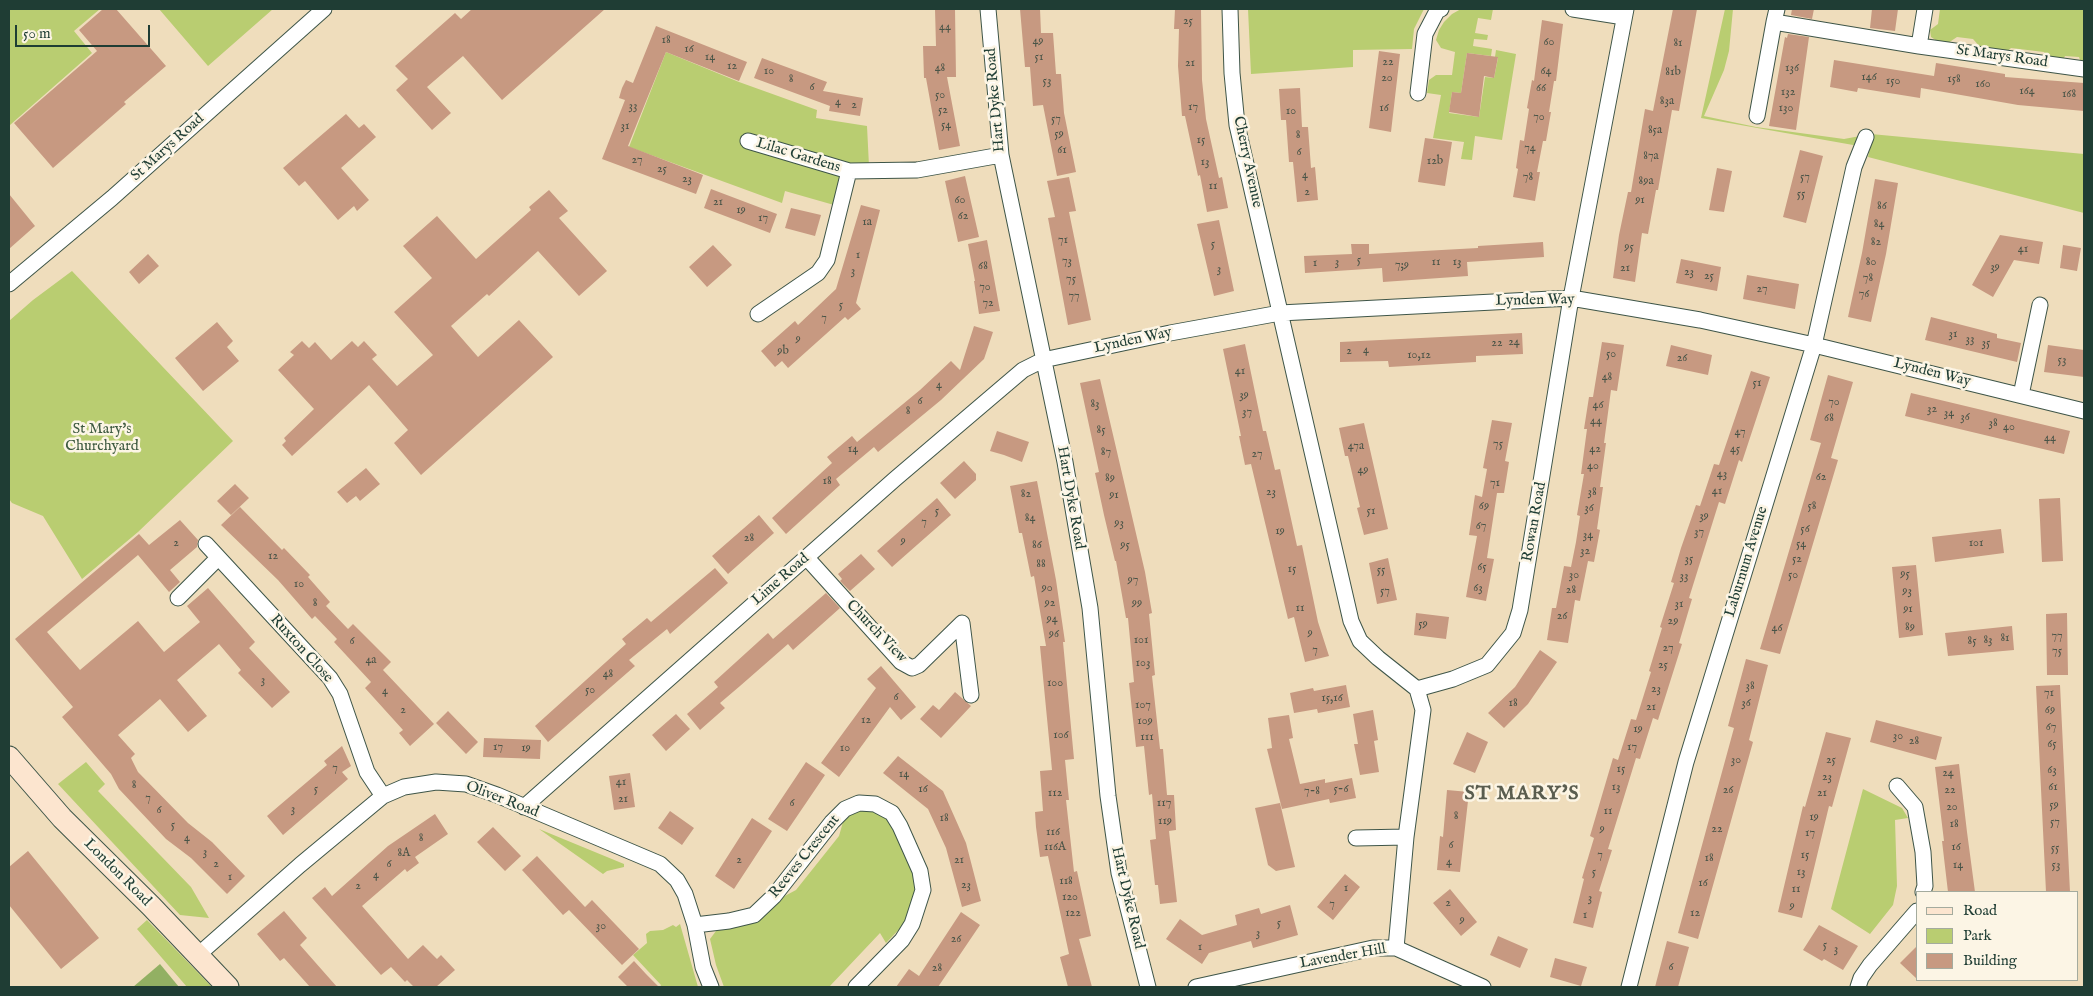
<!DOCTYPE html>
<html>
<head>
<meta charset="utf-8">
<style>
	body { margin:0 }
	#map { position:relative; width:2093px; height:996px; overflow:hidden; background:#efddbc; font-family:"IM FELL English",serif }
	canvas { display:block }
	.frame { position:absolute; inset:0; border:10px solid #1f3d34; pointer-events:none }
	.legend { position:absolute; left:1916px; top:891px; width:162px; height:90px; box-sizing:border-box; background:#fcf5e5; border:1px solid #a4ab9e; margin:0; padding:6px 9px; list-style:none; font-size:15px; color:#1f3d34 }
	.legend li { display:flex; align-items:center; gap:10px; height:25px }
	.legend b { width:25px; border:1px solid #a4ab9e }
	.scale { position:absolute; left:15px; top:25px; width:135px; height:22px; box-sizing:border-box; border:2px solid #1f3d34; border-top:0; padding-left:6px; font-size:15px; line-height:18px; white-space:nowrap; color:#1f3d34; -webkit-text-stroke:4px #fcf5e5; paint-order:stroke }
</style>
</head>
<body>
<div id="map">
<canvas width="2093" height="996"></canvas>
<div class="frame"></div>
<ul class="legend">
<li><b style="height:6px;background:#fce5cf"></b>Road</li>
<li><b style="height:14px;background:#b9cd71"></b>Park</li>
<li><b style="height:14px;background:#c79981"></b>Building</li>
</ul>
<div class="scale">50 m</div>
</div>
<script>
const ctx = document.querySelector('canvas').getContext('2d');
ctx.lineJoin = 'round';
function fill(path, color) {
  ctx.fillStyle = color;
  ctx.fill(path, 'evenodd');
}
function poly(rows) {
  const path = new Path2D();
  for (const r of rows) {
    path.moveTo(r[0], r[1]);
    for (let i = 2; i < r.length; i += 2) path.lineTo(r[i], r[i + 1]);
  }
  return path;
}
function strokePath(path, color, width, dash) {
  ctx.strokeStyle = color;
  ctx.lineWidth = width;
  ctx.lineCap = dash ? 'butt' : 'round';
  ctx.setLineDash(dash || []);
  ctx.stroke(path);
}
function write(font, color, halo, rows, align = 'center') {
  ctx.font = font + ' "IM FELL English",serif';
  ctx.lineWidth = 5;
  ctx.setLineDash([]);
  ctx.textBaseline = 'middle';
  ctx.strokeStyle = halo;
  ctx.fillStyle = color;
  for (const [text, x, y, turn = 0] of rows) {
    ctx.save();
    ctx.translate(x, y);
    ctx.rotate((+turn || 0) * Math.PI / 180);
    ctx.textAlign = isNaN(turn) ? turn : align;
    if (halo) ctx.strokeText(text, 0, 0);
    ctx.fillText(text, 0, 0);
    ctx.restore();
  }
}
fill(poly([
	[9,9,100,9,74,31,92,53,10,125],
	[159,9,273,9,208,66],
	[1248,9,1424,9,1414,29,1412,49,1353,50,1353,67,1251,74],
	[1461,9,1493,9,1491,20,1478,18,1475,33,1488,35,1487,40,1474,39,1473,46,1492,49,1491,56,1467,53,1461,93,1452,92,1449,113,1479,117,1485,77,1494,78,1498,58,1495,57,1496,50,1516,54,1502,140,1475,136,1472,160,1461,159,1464,142,1433,138,1441,95,1427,93,1429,80,1436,75,1452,75,1455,52,1441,48,1436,40,1439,30,1444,22,1452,14],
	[1725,9,1733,9,1729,51,1724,70,1704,116,1756,127,1844,139,1871,134,2084,154,2084,213,1868,157,1870,148,1701,118],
	[1940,9,2084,9,2084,62,2080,60,2079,57,2065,56,2063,60,2052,61,2044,52,2011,48,2003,55,1981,48,1973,39,1957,37,1948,43,1937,41,1931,37,1930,30,1938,24],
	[666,52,739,82,817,110,816,118,867,126,869,166,843,164,834,205,785,191,782,203,629,147],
	[72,271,233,441,138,532,82,579,43,516,12,503,9,499,9,321,33,300],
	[86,762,105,784,98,791,191,887,209,918,180,915,58,784],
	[1863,789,1902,808,1908,818,1895,820,1897,886,1893,905,1870,934,1831,909],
	[861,810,873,810,886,817,894,831,914,872,916,888,907,921,886,943,880,933,829,987,724,987,716,965,710,939,716,931,725,926,756,918,768,913,781,898,796,890,839,836,843,822,847,816],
	[539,829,624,864,624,867,607,871,603,874],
	[147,920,209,984,212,987,187,987,137,929],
	[680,924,698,987,660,987,661,985,633,955,647,943,646,934,650,931,663,930,673,925,676,927]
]), '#b9cd71');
fill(poly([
	[160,964,179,987,133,987]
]), '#92b063');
fill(poly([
	[103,9,116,9,166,66,124,102,126,104,53,168,14,123,97,51,79,30],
	[472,9,605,9,502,100,463,56,427,87,451,113,432,130,396,90,408,79,395,66,455,13,461,19],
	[935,9,955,9,956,77,947,77,960,146,939,150,926,78,924,78,923,46,936,46],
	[1020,9,1040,9,1041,33,1053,33,1056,74,1061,74,1064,113,1076,172,1057,176,1043,105,1033,106,1030,67,1025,67],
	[1175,9,1201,9,1202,80,1206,119,1219,178,1222,177,1228,208,1207,212,1200,175,1198,176,1185,116,1182,116,1178,66,1179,29,1174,29],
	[1673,9,1697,9,1679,111,1672,110,1658,190,1656,190,1648,234,1642,233,1635,282,1613,278,1619,235,1628,192,1631,192,1645,109,1653,111],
	[1792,9,1814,9,1812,19,1791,15],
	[1872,9,1898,9,1895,31,1870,28],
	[1542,20,1563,24,1556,81,1554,81,1549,112,1551,112,1546,141,1543,141,1537,172,1540,172,1535,201,1513,197,1518,169,1516,168,1520,140,1524,141,1529,109,1527,108,1532,80,1534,81],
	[656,26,747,62,739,81,666,52,638,121,628,146,703,175,696,194,602,159,625,100,619,98,622,88,626,80,633,83],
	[1788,34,1809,37,1796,130,1769,126,1785,37,1787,38],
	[1379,51,1400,54,1391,132,1369,128],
	[1467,53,1498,57,1494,78,1484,76,1479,117,1449,112,1452,92,1461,93],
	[762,58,827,82,823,91,863,98,860,116,829,111,830,106,754,78],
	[1834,60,1934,76,1936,63,2005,74,2005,77,2084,83,2084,111,2018,105,1921,88,1920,98,1858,88,1857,92,1830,87],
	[1300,88,1302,127,1308,127,1311,168,1315,167,1318,200,1297,202,1293,162,1289,162,1286,120,1281,120,1279,89],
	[346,114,359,128,364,124,376,137,341,168,369,200,357,211,354,206,338,220,305,181,299,186,283,168],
	[1425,138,1452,142,1445,186,1418,182],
	[1800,150,1823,156,1806,223,1783,217],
	[1717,168,1732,171,1724,212,1709,210],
	[965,176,979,237,958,242,945,181],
	[1069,177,1076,211,1069,212,1091,320,1068,325,1048,218,1055,217,1047,181],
	[1875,179,1898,183,1886,254,1871,322,1848,317,1862,253],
	[711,189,777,214,770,233,704,208],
	[549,190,568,211,559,218,607,271,579,296,538,251,489,296,487,294,451,326,478,357,519,320,553,357,421,475,394,443,408,430,369,385,292,456,282,445,286,441,284,438,314,409,278,370,294,355,290,352,302,341,309,348,315,342,331,360,352,341,358,347,364,341,377,355,372,359,397,386,433,355,394,312,432,278,403,246,437,216,476,259,531,210,529,207],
	[9,194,35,226,9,249],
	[861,205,880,210,856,303,861,309,848,320,845,317,788,368,782,361,775,367,761,351,795,321,798,325,836,289],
	[791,208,821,215,815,236,785,228],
	[1219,220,1234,291,1214,296,1197,224],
	[2000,235,2043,242,2039,264,2014,260,1993,297,1972,285],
	[987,240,1000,311,979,314,974,281,975,281,968,244],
	[1543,242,1544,257,1467,262,1468,276,1383,282,1382,268,1305,273,1304,256,1352,254,1351,244,1369,244,1369,254,1478,248,1478,246],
	[713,245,732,265,707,287,689,267],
	[2063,245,2081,248,2077,271,2060,268],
	[148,254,159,266,139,284,129,272],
	[1681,259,1721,267,1717,291,1676,283],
	[1747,275,1799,284,1795,309,1743,299],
	[1931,317,1997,334,1997,338,2021,343,2017,362,1925,340],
	[217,322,233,341,227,347,239,361,203,391,175,358],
	[974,326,993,332,984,359,941,400,878,452,874,447,836,479,840,485,786,534,772,518,832,463,827,457,852,436,857,442,920,390,951,361,960,370],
	[1522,333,1523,354,1476,356,1476,362,1389,367,1388,361,1340,362,1340,342],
	[1602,342,1624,345,1617,391,1611,390,1604,443,1606,443,1600,487,1603,487,1597,529,1600,530,1594,562,1588,561,1580,601,1575,600,1568,643,1547,640,1552,608,1556,608,1564,566,1571,567,1576,542,1580,516,1577,515,1584,474,1581,474,1587,429,1584,429,1589,397,1593,397],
	[1245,344,1263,431,1266,431,1275,470,1280,469,1297,546,1302,545,1318,622,1329,656,1305,662,1294,617,1288,619,1251,464,1245,465,1239,436,1241,436,1223,349],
	[1671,345,1712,355,1708,375,1666,366],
	[2048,345,2084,350,2084,377,2044,372],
	[1751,371,1770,377,1742,462,1739,460,1725,504,1719,502,1689,598,1692,599,1679,643,1682,644,1658,720,1653,718,1640,759,1636,758,1608,849,1612,850,1599,891,1602,892,1593,928,1573,923,1584,879,1582,878,1594,838,1590,836,1613,758,1618,760,1631,719,1636,720,1651,672,1649,671,1662,628,1660,627,1674,583,1671,582,1681,548,1696,505,1700,506,1714,464,1719,465],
	[1828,375,1853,382,1831,458,1838,460,1780,654,1760,649,1821,443,1810,440],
	[1100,379,1145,572,1152,613,1149,614,1155,675,1152,676,1160,749,1163,749,1167,795,1174,795,1176,830,1169,831,1177,902,1160,904,1158,885,1155,885,1150,840,1156,839,1152,794,1149,795,1144,746,1136,747,1129,683,1134,682,1128,618,1126,618,1116,561,1115,561,1104,515,1095,473,1099,472,1080,383],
	[1911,393,2070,431,2064,454,1905,416],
	[1492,420,1512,423,1505,461,1509,462,1504,493,1497,493,1487,558,1494,559,1486,601,1466,597,1477,536,1469,535,1475,495,1482,497,1487,469,1483,468],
	[1364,423,1388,529,1364,535,1357,508,1360,507,1348,456,1345,456,1339,428],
	[997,431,1029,442,1022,462,1004,455,990,451],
	[964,461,976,474,976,480,955,499,940,483],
	[366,468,380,484,360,501,356,496,347,503,337,492],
	[1037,481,1056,580,1065,642,1063,642,1074,759,1065,760,1069,800,1066,800,1074,872,1077,871,1091,936,1079,939,1092,987,1068,987,1060,957,1069,954,1048,856,1040,857,1036,827,1035,812,1043,811,1040,771,1052,770,1040,646,1046,646,1034,576,1031,577,1022,533,1019,533,1010,486],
	[235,484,249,498,231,515,217,501],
	[937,498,951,515,892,567,877,551],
	[2060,498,2063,561,2042,562,2039,499],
	[240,507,282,550,284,548,310,575,308,577,330,602,326,606,348,629,353,624,391,662,383,670,434,724,410,746,399,733,403,730,365,688,371,682,334,642,337,639,315,616,312,619,278,580,221,525],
	[759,515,774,533,728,574,712,556],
	[180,520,198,540,197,547,170,570,180,582,169,592,138,555,47,632,80,670,138,621,164,652,200,622,187,606,208,588,255,642,249,648,290,692,272,708,238,673,241,670,219,644,177,680,207,716,188,732,160,699,118,735,135,754,131,758,138,772,188,823,212,842,245,876,227,894,191,858,166,839,119,789,111,774,62,717,73,707,15,639,139,534,149,545],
	[2001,529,2004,553,1935,562,1932,537],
	[861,554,875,569,850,591,840,581,842,579,838,574],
	[1388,558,1397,600,1377,604,1369,563],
	[1916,565,1923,635,1899,638,1892,567],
	[715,568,728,583,670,634,667,629,629,660,635,666,548,742,535,726,626,644,622,639,647,618,651,622],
	[826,593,840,608,793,650,788,644,740,686,720,703,725,708,700,730,687,714,718,687,714,682,768,633,773,639],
	[1416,613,1449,617,1446,639,1414,635],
	[2067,613,2068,675,2047,675,2046,614],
	[2012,626,2014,650,1948,656,1945,633],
	[1540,650,1557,662,1528,704,1504,728,1488,713,1515,687],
	[1746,659,1768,665,1749,740,1753,742,1698,939,1678,933,1734,728,1728,726],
	[881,666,916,707,901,720,890,707,839,777,821,763,876,688,867,679],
	[1346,685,1350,707,1318,713,1317,709,1294,713,1290,693,1313,688,1314,691],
	[2060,685,2070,892,2046,892,2036,686],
	[955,692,971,706,941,738,920,719,933,705,939,710],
	[1373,710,1378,740,1374,741,1379,772,1360,775,1354,744,1358,744,1353,714],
	[448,711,478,742,466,754,436,723],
	[676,714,690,729,666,751,652,735],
	[1289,715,1293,738,1289,739,1300,784,1325,779,1325,783,1352,778,1356,798,1330,803,1329,799,1282,809,1267,749,1272,748,1268,718],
	[1876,720,1942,737,1936,760,1870,742],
	[1467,732,1488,742,1475,773,1453,764],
	[1826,732,1851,738,1832,807,1829,806,1802,918,1778,912,1803,806,1805,807],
	[484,738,541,740,540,759,483,757],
	[342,746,351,766,342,772,348,779,283,835,267,816,327,765,324,761],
	[898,756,943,791,966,843,981,901,962,907,946,848,928,809,883,773],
	[806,762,825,775,787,831,768,819],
	[1959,764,1967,832,1975,892,1948,892,1942,841,1944,841,1935,767],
	[630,773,635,807,614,810,609,776],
	[1447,790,1469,792,1460,872,1437,870,1440,836,1443,837],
	[1280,803,1295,867,1276,871,1268,865,1255,808],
	[670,811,694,828,682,845,658,828],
	[435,814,448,834,415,857,419,863,407,872,405,869,362,906,408,959,423,945,437,959,441,955,455,970,436,987,414,987,407,980,405,982,391,967,381,975,312,898,325,887,332,896,388,846],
	[752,818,772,831,734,889,715,876],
	[493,827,521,856,505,871,477,842],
	[28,851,99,938,61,969,9,905,9,867],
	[537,856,585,907,592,900,639,949,622,965,569,910,563,915,522,870],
	[1345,874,1360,887,1333,920,1317,907],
	[1450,889,1477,922,1461,936,1433,903],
	[1290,905,1298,935,1253,948,1251,941,1209,953,1202,964,1166,939,1180,919,1202,935,1237,925,1235,915,1259,908,1261,914],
	[284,911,307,938,300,945,337,987,310,987,284,958,280,961,257,934],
	[961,912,980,925,938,987,896,987,909,969,919,976],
	[1819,925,1858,946,1843,970,1824,959,1822,961,1803,950],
	[1498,936,1528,949,1520,968,1490,955],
	[1667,941,1689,947,1678,987,1655,987],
	[1917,946,1917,979,1900,963],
	[1555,958,1587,967,1581,986,1550,977],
	[634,961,646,974,659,987,628,987,618,977]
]), '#c79981');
const minor = poly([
	[988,9,1001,155,1065,462,1090,608,1108,796,1119,873,1148,987],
	[1230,9,1232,73,1237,125,1351,621,1360,641,1378,658,1417,689,1423,710,1406,837,1396,948],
	[1573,9,1624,17],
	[1777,9,1774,22,1919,46],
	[1925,9,1919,46,2084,69],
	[1418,93,1425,34,1437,11,1441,9],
	[1757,116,1774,22],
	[748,141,849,171],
	[9,284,112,198,324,9],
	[758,314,818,273,827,260,849,171,917,170,1001,155],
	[2021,395,2040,305],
	[206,544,330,678,340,694,367,772,383,796],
	[807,558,901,662,912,668,919,665,962,623,971,695],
	[178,598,218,558],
	[1417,689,1453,679,1487,665,1513,633,1520,610,1571,298,1626,9],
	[1897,786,1915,807,1923,852,1925,886,1923,892],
	[524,807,895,479,1023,370,1043,360,1170,333,1280,313,1571,298,1700,320,1814,345,2084,411],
	[1356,838,1406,837],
	[695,925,729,921,754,915,774,896,832,822,845,809,859,803,875,804,892,813,900,826,920,871,923,890,912,924,902,940,856,987],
	[198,955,300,865,383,796,404,787,436,782,466,784,497,795,660,864,677,880,685,894,695,925,703,967,711,987],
	[1196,987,1373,948,1396,948,1483,987],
	[1629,987,1686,762,1814,345,1854,167,1866,137],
	[1858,987,1861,978,1870,965,1917,911]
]);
const secondary = poly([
	[9,757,62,818,151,906,228,987]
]);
strokePath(minor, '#3e5548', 17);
strokePath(secondary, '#3e5548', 23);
strokePath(minor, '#fff', 15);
strokePath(secondary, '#fce5cf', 21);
write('12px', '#495447', null, [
	["25",1188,22],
	["44",945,28],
	["18",666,41],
	["49",1038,42],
	["60",1549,43],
	["81",1678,44],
	["16",689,50],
	["14",710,58],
	["51",1039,58],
	["22",1388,63],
	["21",1190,64],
	["12",732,67],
	["48",940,69],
	["136",1792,69],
	["10",769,72],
	["64",1546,72],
	["81b",1673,73],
	["146",1869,78],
	["20",1387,79],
	["8",791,80],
	["158",1954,80],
	["53",1047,82],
	["150",1893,82],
	["160",1983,85],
	["6",812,88],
	["66",1541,89],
	["164",2027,92],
	["132",1788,93],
	["168",2069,95],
	["50",940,96],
	["83a",1667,102],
	["4",838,103],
	["2",854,106],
	["33",633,107],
	["17",1193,108],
	["16",1384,109],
	["130",1786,109],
	["52",943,111],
	["10",1291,112],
	["70",1539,118],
	["57",1056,120],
	["54",946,126],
	["31",625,127],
	["85a",1655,131],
	["59",1059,135],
	["8",1298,136],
	["15",1201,141],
	["74",1530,149],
	["61",1062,151],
	["6",1299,153],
	["87a",1651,157],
	["27",637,161],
	["12b",1435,162],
	["13",1205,163],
	["25",662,170],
	["4",1305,176],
	["78",1528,178],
	["57",1805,178],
	["23",687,180],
	["89a",1646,182],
	["11",1213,187],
	["2",1307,193],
	["55",1801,195],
	["60",960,201],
	["91",1640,201],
	["21",718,203],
	["86",1882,207],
	["19",741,211],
	["62",963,217],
	["17",763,219],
	["1a",867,223],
	["84",1879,225],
	["71",1063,241],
	["82",1876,243],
	["5",1213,245],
	["95",1629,248],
	["41",2023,250],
	["1",858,256],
	["5",1359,261],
	["73",1067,262],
	["3",1337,263],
	["11",1436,263],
	["13",1457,263],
	["80",1871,263],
	["1",1315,264],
	["7;9",1402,266],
	["68",983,267],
	["39",1995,268],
	["21",1625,269],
	["3",1219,270],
	["3",853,272],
	["23",1689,273],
	["25",1709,277],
	["78",1868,279],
	["75",1071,280],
	["70",985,288],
	["27",1762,290],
	["76",1864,295],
	["77",1074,297],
	["72",988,304],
	["5",841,306],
	["7",824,319],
	["31",1953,335],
	["9",798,340],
	["33",1970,340],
	["24",1514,343],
	["22",1497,344],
	["35",1986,344],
	["4",1366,351],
	["9b",783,352],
	["2",1349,352],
	["50",1611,355],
	["10,12",1419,356],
	["26",1682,359],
	["53",2062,361],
	["41",1240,372],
	["48",1607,378],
	["51",1757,384],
	["4",939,386],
	["39",1244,396],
	["6",920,402],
	["70",1834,403],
	["83",1095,405],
	["46",1598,406],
	["32",1932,410],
	["8",908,412],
	["37",1247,413],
	["34",1949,414],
	["36",1965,418],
	["68",1829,419],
	["44",1596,422],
	["38",1993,424],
	["40",2009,428],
	["85",1101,431],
	["47",1740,433],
	["44",2050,439],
	["75",1498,445],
	["47a",1356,447],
	["14",853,450],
	["42",1595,450],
	["45",1735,450],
	["87",1106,453],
	["27",1257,455],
	["40",1593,467],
	["49",1363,471],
	["43",1722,475],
	["62",1821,478],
	["89",1110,479],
	["18",827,482],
	["71",1495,484],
	["41",1717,492],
	["23",1271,493],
	["38",1592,493],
	["82",1026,495],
	["91",1114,496],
	["69",1484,507],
	["58",1812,507],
	["36",1589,509],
	["5",937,512],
	["51",1371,512],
	["39",1704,517],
	["84",1030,519],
	["7",924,523],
	["93",1119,524],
	["67",1481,527],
	["56",1805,530],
	["19",1280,532],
	["37",1699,533],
	["34",1588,536],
	["28",749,539],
	["9",903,542],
	["2",176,544],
	["101",1976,544],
	["54",1801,545],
	["86",1037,546],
	["95",1125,546],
	["32",1585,552],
	["12",273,557],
	["35",1689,560],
	["52",1797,560],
	["88",1041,565],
	["65",1482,568],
	["15",1292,570],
	["55",1381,571],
	["95",1905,575],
	["30",1574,576],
	["50",1793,576],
	["33",1684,577],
	["97",1133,581],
	["10",299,585],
	["90",1047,589],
	["63",1478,589],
	["28",1571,591],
	["57",1385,592],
	["93",1907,592],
	["8",315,604],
	["92",1050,604],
	["99",1137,604],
	["31",1679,605],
	["11",1300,609],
	["91",1908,610],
	["26",1562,617],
	["94",1052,620],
	["29",1673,622],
	["59",1423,625],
	["89",1910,628],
	["46",1777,629],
	["9",1310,634],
	["96",1054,635],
	["77",2057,637],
	["81",2005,639],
	["101",1141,641],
	["83",1988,641],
	["6",352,642],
	["85",1972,642],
	["27",1668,649],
	["7",1315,651],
	["75",2057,652],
	["4a",371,661],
	["103",1143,664],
	["25",1663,666],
	["48",608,675],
	["3",263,681],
	["100",1055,684],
	["38",1750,687],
	["23",1656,690],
	["50",590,691],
	["4",385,692],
	["71",2049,694],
	["6",896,698],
	["15,16",1332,699],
	["18",1513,704],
	["36",1746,704],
	["107",1143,706],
	["21",1651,708],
	["2",403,711],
	["69",2050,711],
	["12",866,721],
	["109",1145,722],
	["67",2051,728],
	["19",1638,730],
	["106",1061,736],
	["30",1898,737],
	["111",1147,738],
	["28",1914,742],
	["65",2052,745],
	["17",498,748],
	["17",1632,748],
	["19",526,749],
	["10",845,749],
	["30",1736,761],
	["25",1831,761],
	["7",335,769],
	["15",1621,770],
	["63",2052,771],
	["24",1948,774],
	["14",904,775],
	["23",1827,778],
	["41",621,783],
	["8",134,786],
	["13",1616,788],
	["61",2053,788],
	["5",316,790],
	["16",923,790],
	["5-6",1341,790],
	["26",1728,791],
	["22",1950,791],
	["7-8",1312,792],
	["112",1055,794],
	["21",1822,794],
	["7",148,799],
	["21",623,800],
	["6",792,804],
	["117",1164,804],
	["59",2054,806],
	["20",1952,808],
	["3",293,810],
	["6",159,811],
	["11",1608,812],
	["8",1456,817],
	["19",1814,818],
	["18",944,819],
	["119",1165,822],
	["57",2055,823],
	["18",1954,825],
	["5",173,826],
	["9",1602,830],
	["22",1717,830],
	["116",1053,833],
	["17",1810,834],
	["4",187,839],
	["8",421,839],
	["6",1451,846],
	["116A",1055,848],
	["16",1956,848],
	["55",2055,849],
	["3",205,853],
	["8A",404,854],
	["7",1600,856],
	["15",1805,856],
	["18",1709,859],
	["2",739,861],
	["21",959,861],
	["4",1449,863],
	["2",216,865],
	["6",389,865],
	["14",1958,866],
	["53",2056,866],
	["5",1594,873],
	["13",1801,873],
	["4",376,876],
	["1",230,878],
	["118",1066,882],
	["16",1703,884],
	["23",966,886],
	["2",358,887],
	["1",1346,889],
	["11",1796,890],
	["120",1070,898],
	["3",1590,899],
	["2",1448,904],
	["7",1332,905],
	["9",1792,907],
	["122",1073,914],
	["12",1695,914],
	["1",1585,916],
	["9",1462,921],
	["5",1279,924],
	["30",601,927],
	["3",1258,934],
	["26",956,940],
	["5",1825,946],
	["1",1200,948],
	["3",1836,950],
	["6",1671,968],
	["28",937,969]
]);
write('15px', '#1f3d34', '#fcf5e5', [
	["St Marys Road",2002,57,8],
	["Hart Dyke Road",996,100,-95],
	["St Marys Road",168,148,-42],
	["Lilac Gardens",798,156,17],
	["Cherry Avenue",1247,162,78],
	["Lynden Way",1535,301,-1],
	["Lynden Way",1133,341,-12],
	["Lynden Way",1932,373,14],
	["Hart Dyke Road",1070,498,80],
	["Rowan Road",1535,522,-80],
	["Laburnum Avenue",1747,562,-73],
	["Lime Road",781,580,-41],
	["Church View",876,632,46],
	["Ruxton Close",301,649,48],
	["Oliver Road",502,800,21],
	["Reeves Crescent",805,857,-51],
	["London Road",117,873,45],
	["Hart Dyke Road",1127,898,77],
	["Lavender Hill",1343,957,-10]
]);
write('15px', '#3e5a40', '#fcf5e5', [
	["St Mary's",102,430],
	["Churchyard",102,447]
]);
ctx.letterSpacing = '1px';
write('bold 20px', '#5a5d4f', '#fcf5e5', [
	["ST MARY'S",1522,795]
]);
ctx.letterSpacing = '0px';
</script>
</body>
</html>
